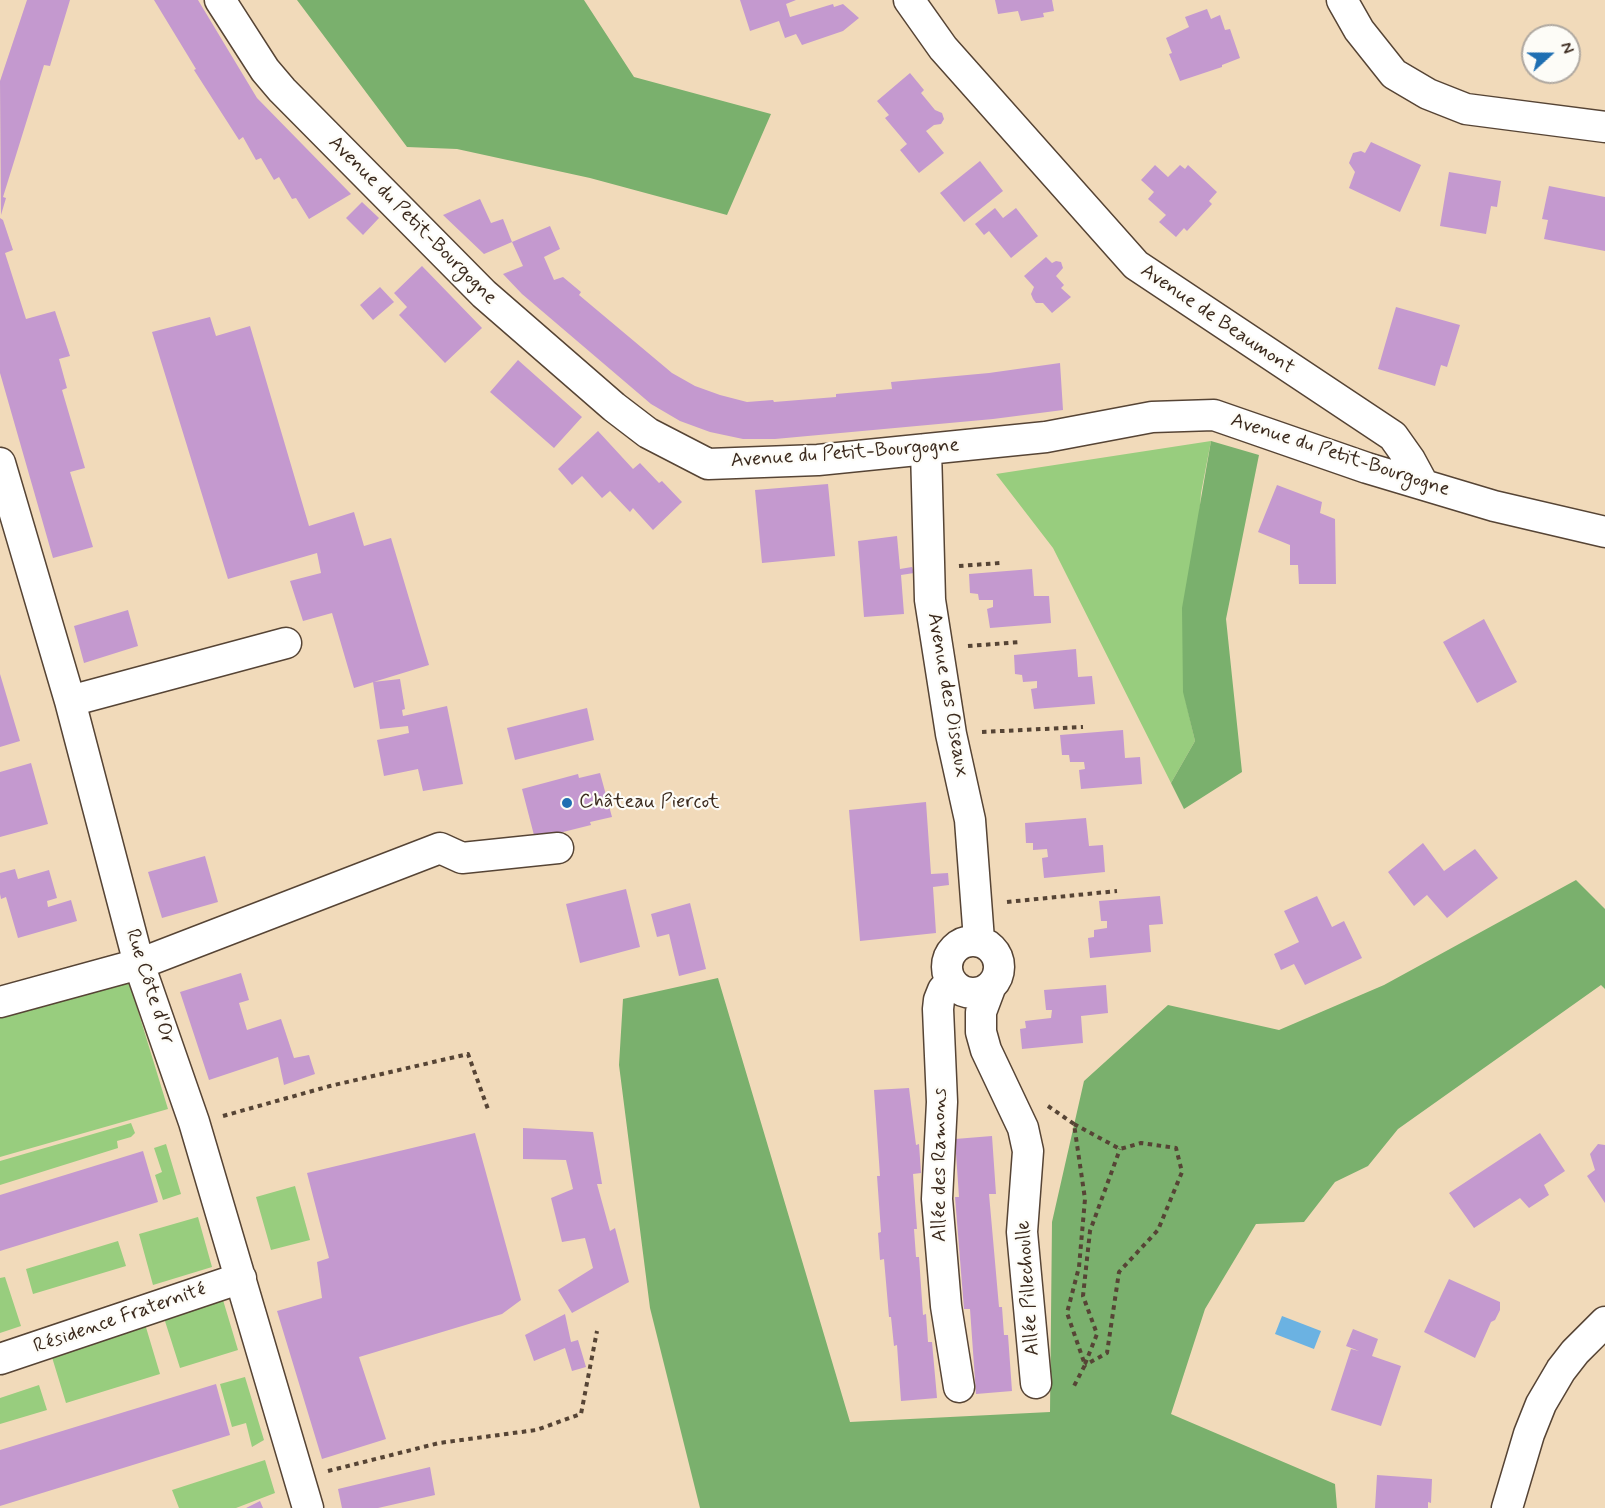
<!DOCTYPE html>
<html>
<head>
<meta charset="utf-8">
<style>
	body { margin:0 }
	#map { position:relative; width:1605px; height:1508px; overflow:hidden; background:#f1daba; font-family:Mynerve,sans-serif }
	canvas { display:block }
	.north { position:absolute; left:1521px; top:24px; width:60px; height:60px; box-sizing:border-box; background:#fdfcf7; border:2px solid #afa8a0; border-radius:50%; rotate:69deg; font-size:16px; font-weight:700; line-height:24px; text-align:center; color:#3b2a1e }
	.north::after { content:''; display:block; margin:auto; width:21px; height:27px; background:#1f6fb2; clip-path:polygon(50% 0,100% 100%,50% 72%,0 100%) }
</style>
</head>
<body>
<div id="map">
<canvas width="1605" height="1508"></canvas>
<div class="north">N</div>
</div>
<script>
const ctx = document.querySelector('canvas').getContext('2d');
ctx.lineJoin = 'round';
function fill(path, color) {
  ctx.fillStyle = color;
  ctx.fill(path, 'evenodd');
}
function poly(rows) {
  const path = new Path2D();
  for (const r of rows) {
    if (r.length === 3) {
      path.moveTo(r[0] + r[2], r[1]);
      path.arc(r[0], r[1], r[2], 0, 2 * Math.PI);
      continue;
    }
    path.moveTo(r[0], r[1]);
    for (let i = 2; i < r.length; i += 2) path.lineTo(r[i], r[i + 1]);
  }
  return path;
}
function strokePath(path, color, width, dash) {
  ctx.strokeStyle = color;
  ctx.lineWidth = width;
  ctx.lineCap = dash ? 'butt' : 'round';
  ctx.setLineDash(dash || []);
  ctx.stroke(path);
}
function write(font, color, halo, rows, align = 'center') {
  ctx.font = font + ' Mynerve,sans-serif';
  ctx.lineWidth = 4.5;
  ctx.setLineDash([]);
  ctx.textBaseline = 'middle';
  ctx.strokeStyle = halo;
  ctx.fillStyle = color;
  for (const [text, x, y, turn = 0] of rows) {
    ctx.save();
    ctx.translate(x, y);
    ctx.rotate((+turn || 0) * Math.PI / 180);
    ctx.textAlign = isNaN(turn) ? turn : align;
    if (halo) ctx.strokeText(text, 0, 0);
    ctx.fillText(text, 0, 0);
    ctx.restore();
  }
}
fill(poly([
	[1211,441,1201,493,1185,698,1195,741,1171,783,1053,548,996,474],
	[128,978,168,1109,0,1157,0,1018],
	[131,1123,135,1133,131,1137,117,1141,118,1148,0,1185,0,1161],
	[166,1144,181,1194,163,1200,155,1175,162,1172,154,1148],
	[295,1186,310,1240,271,1250,256,1197],
	[198,1217,212,1267,153,1285,139,1234],
	[118,1241,126,1266,33,1294,26,1269],
	[5,1277,21,1326,0,1333,0,1278],
	[223,1300,238,1350,180,1368,164,1318],
	[145,1324,160,1374,66,1403,51,1354],
	[245,1377,264,1440,252,1447,246,1423,232,1427,220,1384],
	[39,1385,47,1410,0,1424,0,1398],
	[265,1460,275,1493,236,1508,179,1508,172,1490]
]), '#98cd7e');
fill(poly([
	[297,0,584,0,634,77,771,114,727,215,590,178,457,149,407,147],
	[1211,441,1259,455,1226,619,1242,772,1184,809,1171,783,1195,741,1183,692,1182,608],
	[1576,880,1605,909,1605,989,1601,985,1398,1129,1368,1166,1335,1182,1304,1222,1256,1224,1205,1309,1171,1414,1335,1484,1337,1508,700,1508,650,1308,619,1065,623,999,718,978,850,1422,1050,1412,1052,1222,1084,1081,1168,1005,1279,1030,1384,985]
]), '#7ab06d');
fill(poly([
	[1282,1316,1321,1331,1314,1349,1275,1334]
]), '#6bb2e2');
fill(poly([
	[27,0,70,0,50,66,44,65,3,197,6,198,1,215,0,81],
	[154,0,198,0,257,98,351,194,309,219,296,198,292,199,279,177,274,180,261,158,256,160,243,137,239,140,194,70,196,69],
	[740,0,796,0,786,4,790,17,833,4,834,7,843,4,859,18,843,31,802,45,796,34,785,38,779,21,750,31],
	[995,0,1052,0,1054,11,1043,13,1044,17,1021,21,1018,11,998,14],
	[1207,9,1211,19,1220,15,1225,30,1230,29,1240,58,1222,65,1222,67,1180,81,1169,54,1172,53,1166,38,1189,27,1185,17],
	[910,73,924,90,921,93,935,110,942,113,944,119,941,124,934,125,926,131,944,153,919,173,900,150,907,144,885,118,889,115,877,101],
	[1371,142,1421,165,1400,212,1349,188,1355,172,1349,163,1353,153,1361,151,1365,153],
	[980,161,1003,191,964,222,940,193],
	[1155,165,1168,177,1180,165,1185,169,1188,165,1217,192,1209,201,1212,204,1187,231,1184,228,1176,237,1159,222,1166,215,1148,199,1154,192,1141,180],
	[1449,172,1501,181,1497,207,1491,206,1486,234,1440,226],
	[1549,186,1605,197,1605,251,1544,239,1548,220,1542,219],
	[480,199,491,223,503,219,512,242,484,254,443,215],
	[362,202,379,218,363,235,346,218],
	[995,208,1003,218,1016,208,1038,236,1011,258,989,231,984,235,975,224],
	[0,218,3,220,13,250,5,253,26,319,55,311,70,356,59,359,67,388,62,390,85,468,70,472,93,547,53,558,0,373],
	[550,226,560,249,544,257,554,280,563,277,581,292,579,295,672,373,695,386,720,395,747,402,773,400,774,402,836,397,836,394,892,389,891,382,989,373,1060,363,1063,410,993,419,775,439,743,439,710,432,680,421,651,404,522,294,503,274,523,266,512,242],
	[1046,257,1052,263,1056,261,1061,262,1063,268,1056,276,1064,285,1061,288,1071,297,1052,313,1043,303,1036,303,1033,299,1031,294,1034,287,1024,276],
	[422,266,482,328,445,363,399,315,407,307,394,293],
	[380,287,394,302,373,320,360,305],
	[1396,307,1460,325,1447,367,1441,365,1435,386,1378,369],
	[210,317,216,336,250,326,309,526,354,512,364,546,391,538,429,665,354,688,332,613,303,621,290,581,321,573,317,553,228,579,152,332],
	[518,360,582,417,554,448,490,392],
	[598,431,633,469,640,463,659,483,662,481,682,502,653,530,633,508,630,512,610,491,602,498,582,476,572,485,558,469],
	[828,484,835,556,762,563,755,490],
	[1277,485,1322,502,1320,513,1335,519,1336,584,1299,584,1298,565,1290,565,1290,545,1258,532],
	[897,536,900,569,912,567,914,573,901,575,904,614,864,617,858,541],
	[1032,569,1034,596,1049,596,1051,623,990,628,987,609,993,607,993,600,979,600,978,594,970,593,969,574],
	[128,610,138,646,84,663,74,626],
	[1484,619,1517,682,1477,703,1443,642],
	[1076,649,1078,677,1092,676,1095,704,1034,709,1031,689,1037,688,1037,681,1023,682,1022,675,1015,674,1014,655],
	[0,674,20,741,0,747],
	[400,679,405,709,402,710,403,716,447,706,463,784,423,791,418,769,384,776,377,740,409,733,408,726,380,729,373,682],
	[587,708,594,740,515,760,507,728],
	[1123,730,1125,758,1140,757,1142,784,1081,789,1079,770,1085,769,1084,762,1070,762,1069,755,1062,755,1060,735],
	[31,763,48,824,0,837,0,772],
	[600,773,612,817,590,822,591,825,535,839,522,789,578,774,579,778],
	[926,802,931,874,948,873,949,885,933,887,936,933,860,941,849,810],
	[1086,818,1089,846,1103,845,1105,872,1044,878,1042,858,1048,857,1047,849,1033,850,1033,843,1026,843,1025,823],
	[1423,843,1444,871,1475,849,1498,878,1447,918,1427,895,1414,906,1388,872],
	[205,856,218,902,162,918,148,872],
	[15,869,18,879,49,870,57,898,47,901,48,907,71,900,77,921,18,938,6,897,1,899,0,894,0,873],
	[626,889,640,947,580,963,566,904],
	[1160,896,1163,924,1149,925,1151,952,1090,958,1088,938,1094,937,1094,930,1107,928,1107,921,1101,921,1099,901],
	[1317,896,1332,927,1344,921,1362,958,1305,985,1294,964,1281,970,1274,954,1299,942,1284,911],
	[690,903,706,969,679,976,669,934,657,937,651,914],
	[241,973,249,1000,239,1003,247,1030,281,1019,294,1058,309,1055,315,1074,284,1085,278,1057,209,1080,180,992],
	[1106,985,1108,1013,1081,1016,1083,1043,1022,1049,1020,1029,1026,1028,1025,1021,1051,1018,1052,1010,1046,1010,1044,990],
	[909,1088,916,1145,919,1144,921,1173,913,1174,917,1229,914,1229,916,1257,919,1257,923,1315,926,1314,928,1342,932,1342,937,1398,901,1401,897,1345,894,1346,891,1317,889,1317,884,1259,880,1260,878,1233,881,1232,877,1176,880,1176,874,1090],
	[523,1128,593,1132,602,1184,597,1184,610,1231,615,1228,629,1282,572,1313,558,1290,593,1268,585,1238,562,1242,551,1198,573,1189,566,1160,523,1159],
	[475,1133,521,1300,502,1314,359,1357,386,1439,322,1459,277,1311,322,1298,317,1262,329,1258,307,1173],
	[1540,1133,1565,1171,1544,1185,1549,1195,1529,1208,1520,1198,1474,1228,1449,1193],
	[992,1136,996,1194,989,1194,999,1307,1002,1307,1004,1335,1008,1335,1012,1391,976,1394,970,1309,964,1309,955,1197,959,1197,955,1139],
	[1598,1144,1605,1145,1605,1203,1587,1176,1595,1170,1590,1154],
	[143,1151,158,1202,0,1251,0,1195],
	[1449,1279,1500,1302,1500,1310,1495,1320,1491,1322,1475,1358,1424,1332],
	[565,1314,571,1342,578,1340,586,1367,572,1371,565,1348,534,1361,525,1335],
	[1353,1329,1378,1339,1372,1356,1401,1366,1381,1426,1331,1410,1351,1349,1359,1351,1346,1346],
	[216,1384,230,1435,0,1506,0,1450],
	[430,1467,435,1495,378,1508,342,1508,338,1489],
	[1377,1475,1432,1479,1431,1503,1428,1502,1428,1508,1375,1508],
	[260,1501,263,1508,246,1508]
]), '#c499cf');
const minor = poly([
	[220,0,265,70,282,90,484,294,614,407,648,433,708,464,818,460,1046,437,1152,417,1214,415,1367,468,1494,506,1605,532],
	[909,0,943,48,1136,265,1393,436,1410,460,1423,484],
	[1342,0,1359,30,1394,74,1428,94,1466,109,1605,127],
	[926,449,930,600,951,734,970,820,979,940],
	[0,463,70,701,139,964,194,1122,308,1508],
	[70,701,286,643],
	[973,967,26],
	[951,981,943,990,939,1000,938,1009,942,1102,937,1199,946,1306,959,1387],
	[990,988,981,1012,981,1032,986,1050,1023,1128,1028,1151,1022,1232,1036,1383],
	[0,1002,139,964,440,848,462,858,558,848],
	[0,1359,241,1278],
	[1507,1508,1529,1434,1541,1404,1561,1370,1575,1352,1605,1322]
]);
strokePath(minor, '#564435', 33);
strokePath(poly([
	[959,566,1000,563],
	[968,646,1021,642],
	[982,732,1083,727],
	[1007,902,1117,891],
	[1048,1106,1074,1124,1085,1199,1079,1267,1067,1313,1085,1365,1074,1386],
	[223,1116,330,1086,468,1054,489,1112],
	[1074,1124,1120,1149,1141,1143,1176,1148,1182,1172,1158,1230,1119,1272,1107,1353,1085,1365],
	[1085,1364,1097,1334,1083,1296,1090,1231,1120,1149],
	[328,1471,439,1443,536,1430,581,1414,597,1331]
]), '#564435', 4, [4.5, 4.5]);
strokePath(minor, '#fff', 30);
for (const [x, y, r, color] of [
	[567,803,6,"#1f6fb2"]
]) {
  const dot = new Path2D();
  dot.arc(x, y, r, 0, 2 * Math.PI);
  ctx.fillStyle = color;
  ctx.fill(dot);
  strokePath(dot, '#fdfcf7', 2);
}
write('20px', '#3b2a1e', '#fdfcf7', [
	["Avenue du Petit-Bourgogne",412,221,45],
	["Avenue de Beaumont",1217,320,34],
	["Avenue du Petit-Bourgogne",845,454,-4],
	["Avenue du Petit-Bourgogne",1340,456,18],
	["Avenue des Oiseaux",947,695,80],
	["Rue Côte d'Or",149,987,72],
	["Allée des Ramons",941,1165,-90],
	["Allée Pillechoulle",1029,1288,-94],
	["Résidence Fraternité",120,1319,-19]
]);
write('20px', '#3b2a1e', '#fdfcf7', [
	["Château Piercot",579,803]
], 'left');
</script>
</body>
</html>
